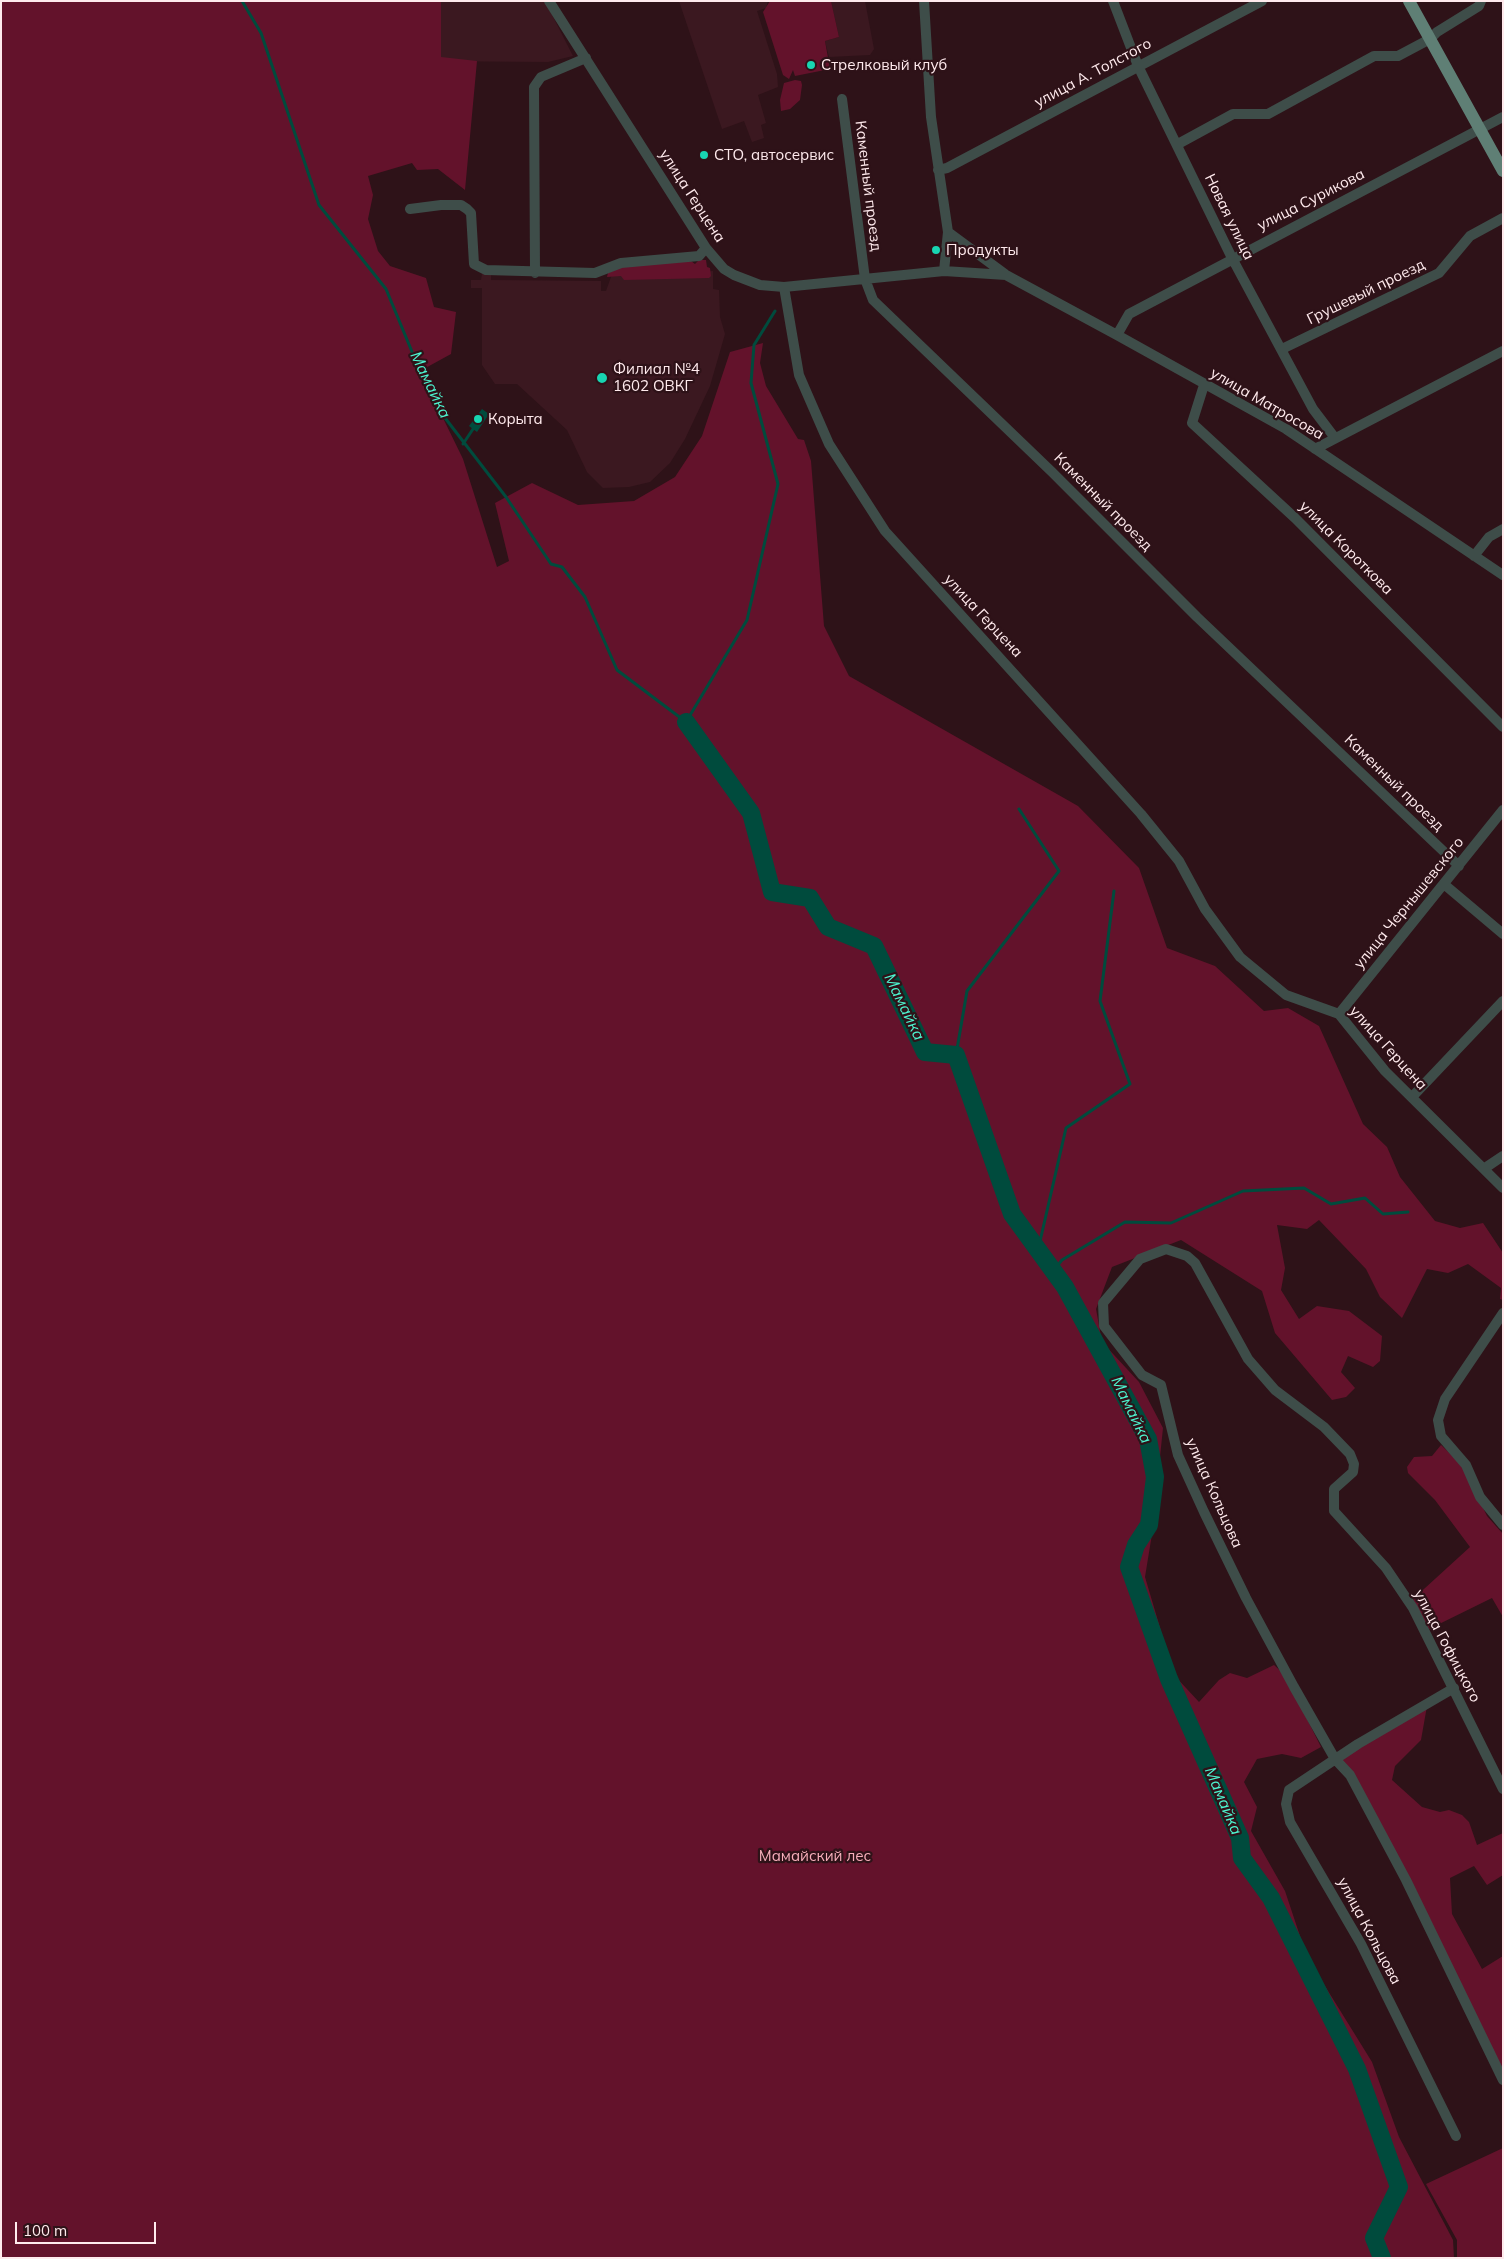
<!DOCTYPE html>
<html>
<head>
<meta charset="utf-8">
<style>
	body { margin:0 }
	#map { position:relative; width:1504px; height:2259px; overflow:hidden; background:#2e1218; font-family:Mulish,sans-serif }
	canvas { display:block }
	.frame { position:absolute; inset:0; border:2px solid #ffeaed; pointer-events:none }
	.scale { position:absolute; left:15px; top:2222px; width:141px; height:22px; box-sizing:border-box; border:2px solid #ffeaed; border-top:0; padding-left:6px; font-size:15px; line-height:18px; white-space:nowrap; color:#ffeaed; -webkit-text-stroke:4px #2e1218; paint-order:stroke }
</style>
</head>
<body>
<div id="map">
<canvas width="1504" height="2259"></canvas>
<div class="frame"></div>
<div class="scale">100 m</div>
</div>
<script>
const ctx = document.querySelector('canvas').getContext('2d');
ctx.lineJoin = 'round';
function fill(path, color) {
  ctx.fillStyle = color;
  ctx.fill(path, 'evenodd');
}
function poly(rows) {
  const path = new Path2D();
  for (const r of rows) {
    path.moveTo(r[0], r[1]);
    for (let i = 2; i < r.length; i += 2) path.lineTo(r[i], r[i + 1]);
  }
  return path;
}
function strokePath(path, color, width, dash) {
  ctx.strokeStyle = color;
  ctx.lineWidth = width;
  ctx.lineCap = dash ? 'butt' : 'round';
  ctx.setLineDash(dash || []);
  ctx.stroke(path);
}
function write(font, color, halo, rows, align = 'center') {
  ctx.font = font + ' Mulish,sans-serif';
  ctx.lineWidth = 4.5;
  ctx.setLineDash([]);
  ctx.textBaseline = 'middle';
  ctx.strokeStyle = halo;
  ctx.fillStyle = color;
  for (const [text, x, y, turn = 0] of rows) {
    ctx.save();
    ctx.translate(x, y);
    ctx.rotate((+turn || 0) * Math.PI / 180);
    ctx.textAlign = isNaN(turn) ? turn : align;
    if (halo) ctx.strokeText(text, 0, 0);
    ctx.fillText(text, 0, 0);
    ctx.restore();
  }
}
fill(poly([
	[418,1,545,1,573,56,548,62,420,61],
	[679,1,768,1,766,8,757,11,777,74,778,87,758,95,766,123,761,125,764,138,752,142,744,121,722,129],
	[831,1,865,1,874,49,870,55,829,57,825,41,839,37],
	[713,271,713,289,719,290,720,317,725,334,710,386,685,439,670,463,650,482,629,487,603,488,587,472,567,430,517,384,495,384,482,365,482,288,471,288,471,280,481,280,482,274,491,274,491,280,601,281,601,291,606,291,612,274]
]), '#3b1820');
fill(poly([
	[1,1,441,1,441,57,477,61,465,190,438,169,417,170,412,163,368,176,373,195,368,219,378,251,390,266,426,278,434,307,456,312,451,354,420,371,463,459,497,567,509,561,495,503,532,483,578,505,634,501,675,477,702,436,730,352,763,343,760,363,766,386,798,439,804,440,811,461,824,626,849,676,1078,806,1139,868,1167,948,1215,966,1264,1011,1288,1008,1319,1026,1363,1124,1387,1147,1400,1177,1435,1221,1460,1228,1483,1223,1503,1253,1503,1300,1500,1299,1501,1288,1468,1264,1448,1273,1427,1269,1402,1318,1380,1297,1366,1269,1319,1220,1307,1229,1277,1225,1285,1268,1281,1290,1299,1319,1317,1306,1349,1311,1382,1336,1380,1361,1373,1367,1348,1356,1341,1372,1355,1388,1346,1397,1332,1400,1275,1333,1262,1291,1181,1240,1112,1267,1096,1309,1102,1342,1139,1382,1163,1428,1152,1534,1145,1577,1174,1675,1199,1702,1219,1680,1230,1673,1247,1678,1274,1665,1285,1675,1321,1747,1301,1758,1282,1754,1257,1759,1244,1782,1257,1807,1251,1831,1285,1891,1307,1957,1372,2062,1399,2137,1453,2240,1454,2258,1,2258],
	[770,1,831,1,839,37,825,41,830,69,795,76,793,70,789,79,783,75,763,12],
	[795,80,801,81,802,85,800,100,790,109,781,111,780,100,784,83],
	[699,260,706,260,707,267,710,268,711,276,709,278,624,280,621,276,607,277,608,273,621,267,691,261,695,264],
	[1441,1445,1462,1465,1487,1516,1503,1534,1503,1617,1492,1598,1429,1629,1413,1599,1470,1547,1435,1500,1408,1473,1407,1467,1414,1457,1432,1456],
	[1427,1706,1421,1740,1395,1766,1392,1780,1422,1807,1440,1812,1449,1810,1462,1815,1469,1822,1477,1845,1503,1833,1503,1875,1487,1885,1474,1866,1450,1878,1452,1914,1482,1969,1503,1956,1503,2072,1341,1762,1350,1751],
	[1503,2148,1503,2258,1457,2258,1457,2240,1426,2184]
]), '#63122b');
fill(poly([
	[482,409,489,414,477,432,469,426]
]), '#004b3d');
strokePath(poly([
	[242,1,261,33,319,205,386,289,420,371,442,414,506,497,551,564,562,567,585,597,617,670,686,722,747,620,778,484,751,383,754,345,775,311],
	[463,444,475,426],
	[956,1055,967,991,1059,871,1019,809],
	[1038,1250,1066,1128,1130,1084,1100,1001,1114,891],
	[1053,1271,1062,1260,1125,1222,1171,1223,1243,1191,1304,1188,1331,1204,1365,1198,1383,1214,1408,1212]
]), '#004b3d', 3);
strokePath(poly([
	[686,722,751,813,772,892,810,898,828,927,874,946,925,1052,956,1055,1012,1214,1065,1287,1148,1439,1155,1477,1149,1525,1136,1545,1129,1567,1169,1679,1240,1838,1242,1858,1271,1898,1357,2069,1399,2187,1374,2238,1382,2258]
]), '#004b3d', 18);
strokePath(poly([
	[549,1,706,248,724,269,734,275,760,285,784,287,799,375,829,444,885,531,1141,814,1179,861,1205,909,1240,957,1286,995,1339,1014,1385,1071,1503,1188],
	[924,1,931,117,948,232,1005,274],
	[1113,1,1138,66,1232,258,1313,409,1335,438],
	[842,99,865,279,873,300,1052,472,1197,617,1459,866],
	[1178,144,1233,114,1268,114,1374,56,1398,56,1430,39,1437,32,1479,6,1481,1],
	[938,170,947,168,1262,1],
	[410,209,441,205,461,205,467,209,471,213,474,264,486,270,595,273,621,263,699,256,706,248],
	[948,232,944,271,1006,275,1117,335,1286,429,1503,575],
	[535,273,534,87,541,77,586,58],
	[784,287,944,271],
	[1117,335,1129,314,1503,117],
	[1282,349,1439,273,1470,236,1503,218],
	[1204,385,1192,423,1295,518,1503,727],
	[1315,449,1503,351],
	[1474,556,1489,537,1503,529],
	[1445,885,1503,934],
	[1339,1014,1503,810],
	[1412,1097,1503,1001],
	[1485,1168,1503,1156],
	[1503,1313,1445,1399,1438,1420,1441,1436,1466,1465,1480,1497,1503,1525],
	[1454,1688,1358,1744,1289,1790,1286,1804,1290,1822,1361,1944,1456,2136],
	[1503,1789,1413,1608,1386,1568,1334,1511,1334,1489,1353,1472,1354,1464,1350,1454,1324,1427,1275,1390,1248,1359,1195,1263,1187,1256,1166,1249,1140,1259,1103,1303,1104,1326,1142,1375,1161,1385,1178,1455,1204,1512,1246,1598,1294,1687,1335,1759,1350,1775,1406,1880,1503,2080]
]), '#3e4d49', 10);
strokePath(poly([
	[1409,1,1503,171]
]), '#5f7f75', 12);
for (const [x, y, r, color] of [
	[811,65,5,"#18d5b2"],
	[704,155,5,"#18d5b2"],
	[936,250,5,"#18d5b2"],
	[602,378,6,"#18d5b2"],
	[478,419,5,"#18d5b2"]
]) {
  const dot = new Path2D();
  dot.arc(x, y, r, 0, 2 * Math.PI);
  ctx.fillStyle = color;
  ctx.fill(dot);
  strokePath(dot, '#2e1218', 2);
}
write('15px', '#ffeaed', '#2e1218', [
	["Стрелковый клуб",821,65],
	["СТО, автосервис",714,155],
	["Продукты",946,250],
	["Филиал №4",613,369],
	["1602 ОВКГ",613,386],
	["Корыта",488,419]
], 'left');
write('15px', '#ffeaed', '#2e1218', [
	["улица А. Толстого",1093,73,-28],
	["Каменный проезд",868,186,83],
	["улица Герцена",692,196,57],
	["улица Сурикова",1311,200,-27],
	["Новая улица",1229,217,64],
	["Грушевый проезд",1366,292,-26],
	["улица Матросова",1267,404,30],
	["Каменный проезд",1103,502,45],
	["улица Короткова",1346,548,45],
	["улица Герцена",983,616,47],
	["Каменный проезд",1394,783,44],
	["улица Чернышевского",1409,903,-51],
	["улица Герцена",1388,1048,48],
	["улица Кольцова",1214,1493,66],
	["улица Гофицкого",1447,1646,62],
	["улица Кольцова",1369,1931,62]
]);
write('15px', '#f7aebb', '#2e1218', [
	["Мамайский лес",815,1856]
]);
write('italic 16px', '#4df5d0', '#2e1218', [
	["Мамайка",430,385,64],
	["Мамайка",904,1007,64],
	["Мамайка",1131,1410,64],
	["Мамайка",1223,1801,67]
]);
</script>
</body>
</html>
